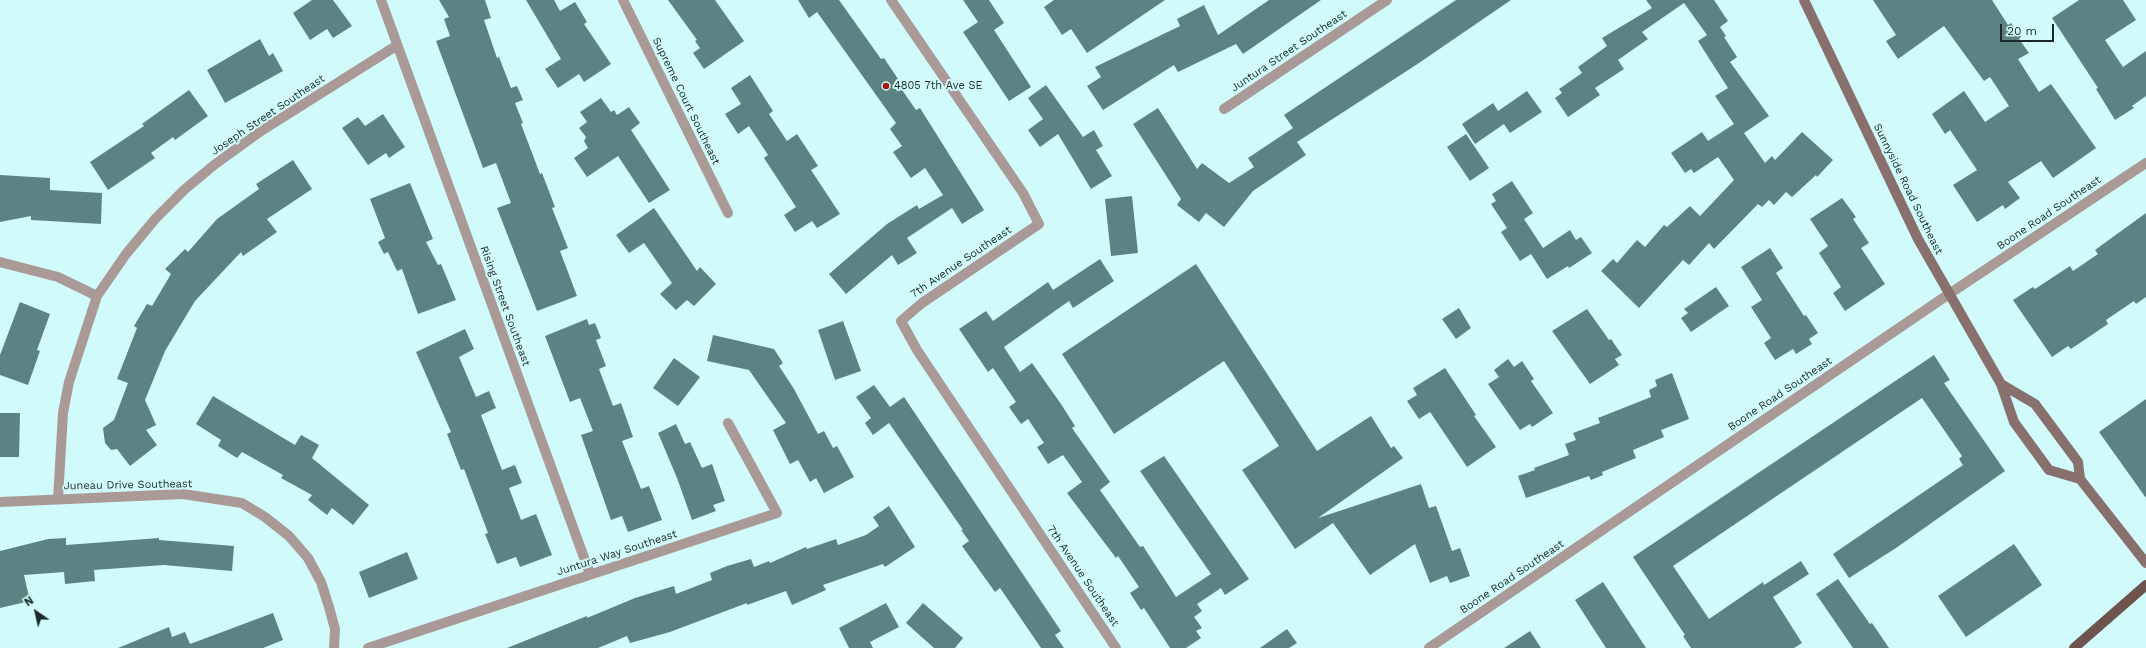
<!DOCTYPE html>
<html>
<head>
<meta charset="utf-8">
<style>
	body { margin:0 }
	#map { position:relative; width:2146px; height:648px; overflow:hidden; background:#d1fbfa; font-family:"Work Sans",sans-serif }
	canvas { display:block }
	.north { position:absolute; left:16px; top:592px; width:40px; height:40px; -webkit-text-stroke:3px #d1fbfa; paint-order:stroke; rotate:326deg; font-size:11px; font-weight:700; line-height:16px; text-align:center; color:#1a2a2a }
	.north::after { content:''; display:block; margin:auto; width:14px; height:18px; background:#1a2a2a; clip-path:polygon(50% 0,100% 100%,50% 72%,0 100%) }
	.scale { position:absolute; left:2000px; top:24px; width:54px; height:18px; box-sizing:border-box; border:2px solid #1a2a2a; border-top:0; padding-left:5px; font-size:12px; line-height:14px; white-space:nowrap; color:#1a2a2a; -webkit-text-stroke:3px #d1fbfa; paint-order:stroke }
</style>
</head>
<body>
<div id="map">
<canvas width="2146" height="648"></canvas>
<div class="north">N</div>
<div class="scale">20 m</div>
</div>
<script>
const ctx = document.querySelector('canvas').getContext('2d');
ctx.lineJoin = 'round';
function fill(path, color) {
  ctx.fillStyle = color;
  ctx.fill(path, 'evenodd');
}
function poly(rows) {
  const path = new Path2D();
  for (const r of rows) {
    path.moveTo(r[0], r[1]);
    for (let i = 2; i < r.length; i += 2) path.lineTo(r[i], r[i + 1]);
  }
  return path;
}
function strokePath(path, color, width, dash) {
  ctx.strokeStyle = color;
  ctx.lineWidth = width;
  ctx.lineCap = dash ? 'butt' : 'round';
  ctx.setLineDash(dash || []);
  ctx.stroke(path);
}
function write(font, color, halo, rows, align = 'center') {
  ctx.font = font + ' "Work Sans",sans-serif';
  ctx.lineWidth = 4;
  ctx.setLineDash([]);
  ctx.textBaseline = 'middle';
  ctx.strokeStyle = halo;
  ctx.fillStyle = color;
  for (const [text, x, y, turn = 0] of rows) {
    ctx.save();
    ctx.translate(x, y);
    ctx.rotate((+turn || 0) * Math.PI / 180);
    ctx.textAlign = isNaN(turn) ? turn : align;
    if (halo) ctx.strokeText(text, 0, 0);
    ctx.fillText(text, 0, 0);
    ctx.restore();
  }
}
fill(poly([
	[312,0,333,0,352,26,333,38,327,29,310,40,293,13],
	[439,0,485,0,491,18,484,20,497,58,499,57,511,88,517,86,523,100,515,103,523,123,521,124,540,174,542,173,555,207,552,208,568,248,560,251,577,296,537,311,497,208,511,203,496,163,483,168,436,41,450,36,444,19,449,17],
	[526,0,554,0,560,11,575,2,587,22,584,24,611,64,584,82,579,74,558,88,545,69,561,59],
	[668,0,715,0,744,41,704,69,693,53,700,48,695,41,697,40],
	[798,0,839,0,881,59,884,58,902,85,900,87,916,110,920,108,984,210,962,224,952,208,907,238,917,253,898,265,892,255,846,294,829,274,887,224,917,205,919,209,943,195,925,168,911,178,893,152,902,146,890,129,896,123,817,12,809,18],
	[963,0,989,0,1004,23,994,30,1031,87,1009,101,963,32,978,22],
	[1054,0,1165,0,1087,53,1071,29,1062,35,1044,7],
	[1269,0,1321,0,1243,54,1236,44,1178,72,1174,65,1103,110,1087,86,1101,77,1095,67,1180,26,1177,19,1204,5,1218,35],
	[1456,0,1511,0,1416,65,1297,142,1306,155,1253,191,1224,227,1206,213,1199,222,1177,205,1181,199,1133,124,1158,108,1197,169,1202,163,1229,183,1254,167,1248,158,1293,128,1284,115],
	[1646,0,1714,0,1728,21,1720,27,1726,36,1724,37,1737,57,1730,62,1769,116,1744,133,1765,163,1772,156,1775,160,1802,132,1833,160,1817,177,1816,175,1792,197,1786,192,1774,205,1769,200,1762,207,1758,204,1714,249,1709,243,1689,265,1683,260,1639,308,1601,271,1613,259,1617,263,1637,240,1645,247,1664,225,1667,227,1690,206,1700,216,1734,180,1718,157,1694,173,1691,169,1685,173,1671,153,1702,132,1708,141,1734,124,1715,96,1728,88,1698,41,1707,35,1684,3,1642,32,1648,39,1618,60,1624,69,1595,88,1600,95,1568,117,1555,98,1562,93,1559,89,1582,73,1578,67,1607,46,1602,38,1652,8],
	[1873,0,1992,0,2008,25,2011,23,2021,37,2019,39,2029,53,2018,59,2039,92,2051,84,2096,148,2053,178,2041,161,2008,182,2020,198,2005,209,2003,205,1977,222,1953,185,1977,170,1950,130,1945,134,1932,114,1964,91,1985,122,2009,106,1990,77,1984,81,1944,26,1898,59,1886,41,1896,35],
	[2079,0,2123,0,2136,20,2105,40,2123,67,2146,51,2146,96,2132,106,2134,108,2115,120,2096,89,2098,88,2052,18],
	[260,39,269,56,273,53,283,71,225,103,207,70],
	[750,75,773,111,769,114,787,141,797,134,818,166,811,170,840,214,817,228,812,221,795,232,784,215,796,207,764,158,768,155,749,126,738,134,725,114,741,104,731,88],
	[1046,85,1083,137,1094,130,1103,146,1096,150,1112,176,1091,189,1058,134,1040,147,1028,130,1043,119,1028,98],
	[189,90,208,116,175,140,173,137,151,153,155,158,108,190,90,162,144,126,142,124],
	[1527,91,1542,112,1510,133,1504,124,1475,144,1462,124,1493,103,1498,111],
	[601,98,611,112,614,110,617,115,629,107,640,123,631,130,670,190,649,203,618,156,587,177,574,158,588,148,584,141,586,137,579,128,587,122,580,112],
	[383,114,405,147,389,158,386,153,368,165,342,128,358,117,365,126],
	[1466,134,1489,168,1470,181,1447,147],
	[293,160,312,189,267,219,277,232,243,256,241,252,195,301,165,351,145,400,156,425,146,430,157,445,130,466,117,449,111,450,105,443,103,428,114,420,128,383,117,379,137,328,134,326,147,304,152,306,171,274,165,269,185,249,188,252,217,219,259,189,256,184],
	[0,175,50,178,50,190,102,193,101,224,31,220,31,216,0,222],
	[1512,181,1533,213,1524,219,1543,248,1570,230,1576,240,1581,237,1592,253,1569,268,1568,266,1547,279,1531,254,1520,261,1501,232,1507,228,1491,204,1496,201,1492,194],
	[410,183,433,239,426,242,438,265,441,264,456,300,418,314,402,269,397,271,388,252,384,254,378,242,385,238,370,199],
	[1132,196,1138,253,1111,256,1105,199],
	[1842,198,1856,217,1853,219,1869,243,1861,248,1885,284,1845,311,1833,293,1841,287,1819,253,1828,246,1810,219],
	[654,208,697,271,700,267,716,284,694,306,687,300,676,310,660,294,672,283,644,243,629,253,616,235],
	[2146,213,2146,297,2136,304,2134,301,2106,320,2108,324,2071,349,2068,346,2052,357,2013,300,2033,287,2035,289,2070,266,2073,271,2098,254,2095,250],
	[1770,248,1783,268,1776,273,1804,316,1806,315,1818,333,1809,339,1812,344,1796,354,1793,349,1775,360,1764,343,1771,338,1751,307,1762,300,1741,267],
	[1100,259,1114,281,1073,308,1069,301,1004,347,1020,372,1032,363,1061,404,1075,426,1072,428,1110,482,1100,490,1140,547,1143,546,1176,597,1211,574,1140,471,1164,456,1249,579,1225,595,1221,588,1197,604,1202,611,1194,617,1202,628,1196,631,1201,638,1186,648,1170,648,1144,608,1141,610,1130,593,1139,587,1118,556,1116,558,1067,493,1082,482,1063,455,1048,464,1037,447,1044,443,1028,419,1021,424,1009,407,1016,402,993,368,988,372,959,329,986,311,993,321,1048,282,1053,290],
	[1196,264,1317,451,1371,416,1391,448,1394,446,1403,458,1318,518,1421,484,1429,508,1436,506,1452,551,1460,548,1470,576,1450,583,1447,576,1430,583,1415,544,1370,575,1333,523,1295,549,1242,470,1279,446,1224,361,1114,434,1062,354],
	[1716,287,1729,306,1691,332,1681,318,1688,313,1684,309],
	[20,302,50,314,37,350,40,351,28,385,0,375,0,355],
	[1459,308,1471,328,1456,339,1442,319],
	[1587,309,1609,340,1611,339,1622,355,1615,359,1619,365,1590,384,1552,331],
	[587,319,589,325,595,323,601,338,596,340,606,366,599,369,613,406,621,403,633,437,622,441,641,489,649,486,662,520,628,532,622,516,611,520,581,435,593,431,580,398,570,402,545,336],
	[843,321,861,371,835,380,818,330],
	[465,329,474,349,459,357,476,397,489,391,496,408,481,415,502,470,515,465,522,483,509,488,521,520,536,514,552,555,520,567,516,557,497,564,485,534,488,533,464,469,461,470,447,434,451,432,416,352],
	[713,335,774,349,783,363,779,366,794,389,818,434,824,431,833,448,837,446,854,477,824,493,816,478,810,482,798,460,790,464,773,430,786,423,749,370,707,361],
	[1934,355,1950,380,1944,383,2005,471,1896,548,1849,578,1833,554,1963,465,1959,459,1962,456,1922,398,1673,566,1709,619,1763,582,1764,585,1801,561,1809,574,1773,597,1802,643,1794,648,1691,648,1683,636,1685,635,1633,557],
	[674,358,700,377,678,406,653,388],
	[1508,359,1514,367,1522,361,1534,379,1531,381,1553,413,1532,427,1530,424,1520,430,1488,384,1499,377,1494,370],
	[1445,368,1476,415,1474,416,1496,447,1467,467,1430,412,1419,419,1407,401,1417,395,1413,388],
	[1672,373,1689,419,1661,430,1664,437,1633,450,1636,458,1602,472,1603,475,1591,480,1589,476,1526,498,1518,476,1535,470,1534,468,1569,455,1565,444,1576,440,1573,433,1600,423,1598,418,1651,397,1649,390,1657,386,1655,380],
	[874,385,890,407,904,397,1061,631,1055,635,1064,648,1041,648,1000,588,995,592,962,546,969,541,961,530,963,530,889,423,873,435,865,423,871,418,856,397],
	[213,396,295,445,301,435,319,445,312,458,369,505,353,525,332,508,327,515,308,500,312,495,281,478,283,475,242,452,237,458,218,446,221,440,196,424],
	[2146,399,2146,498,2099,432],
	[0,413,20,413,19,457,0,457],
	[676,424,685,444,690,442,702,468,712,464,725,501,713,505,716,511,692,520,677,478,658,433],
	[889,506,915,547,885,567,883,564,823,585,826,590,792,605,786,591,747,605,747,603,670,632,630,643,627,636,598,648,507,648,587,616,587,618,635,598,674,586,676,594,712,580,710,573,727,566,751,559,754,567,769,561,770,563,806,547,807,549,836,539,838,545,866,535,879,526,873,517],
	[66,538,66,545,159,538,159,540,234,546,232,571,164,565,94,570,95,581,65,584,64,572,24,575,30,601,0,608,0,551,48,539],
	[2014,544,2042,585,1966,637,1938,596],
	[407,552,418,579,369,598,359,572],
	[1838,579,1870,624,1872,623,1889,648,1853,648,1816,594],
	[1603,582,1646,648,1606,648,1575,600],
	[886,603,899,627,870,642,873,648,849,648,839,628],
	[923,603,963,638,955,648,934,648,906,623],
	[273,613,283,640,263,648,118,648,169,627,172,637,185,632,190,644],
	[1287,629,1297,643,1289,648,1260,648],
	[1530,631,1541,648,1504,648]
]), '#5c8382');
strokePath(poly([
	[381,0,590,574],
	[623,0,728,213],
	[891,0,1023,193,1039,224,922,303,901,321,917,350,1116,648],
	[1224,109,1387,0],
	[0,262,58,277,97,296],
	[1949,294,2146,163],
	[58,499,63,413,69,382,97,296,126,254,156,218,184,190,214,165,261,131,396,46],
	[0,502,183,494,242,503,265,517,289,536,308,558,321,582,329,607,335,629,334,648],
	[368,648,777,513,728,423]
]), '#aa9a97', 10);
strokePath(poly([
	[1429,648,1949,294]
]), '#aa9a97', 10);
strokePath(poly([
	[1804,0,1918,239,2001,384,2014,422,2049,470,2080,479],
	[2001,384,2035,404,2078,462,2080,479,2146,563]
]), '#87706d', 10);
strokePath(poly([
	[2074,648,2146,585]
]), '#6e534f', 10);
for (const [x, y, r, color] of [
	[886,86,4,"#aa1714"]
]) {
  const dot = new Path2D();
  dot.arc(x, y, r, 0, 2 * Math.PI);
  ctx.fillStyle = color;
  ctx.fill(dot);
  strokePath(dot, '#d1fbfa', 1.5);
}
write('11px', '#1a2a2a', '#d1fbfa', [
	["Juntura Street Southeast",1289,51,-34],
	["Supreme Court Southeast",686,101,64],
	["Joseph Street Southeast",268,115,-34],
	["Sunnyside Road Southeast",1908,189,64],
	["Boone Road Southeast",2049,213,-34],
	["7th Avenue Southeast",961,262,-34],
	["Rising Street Southeast",505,306,70],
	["Boone Road Southeast",1780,394,-34],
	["Juneau Drive Southeast",128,485,-1],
	["Juntura Way Southeast",617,553,-18],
	["7th Avenue Southeast",1083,576,56],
	["Boone Road Southeast",1512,577,-34]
]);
write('11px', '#1a2a2a', '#d1fbfa', [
	["4805 7th Ave SE",894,86]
], 'left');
</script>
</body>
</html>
